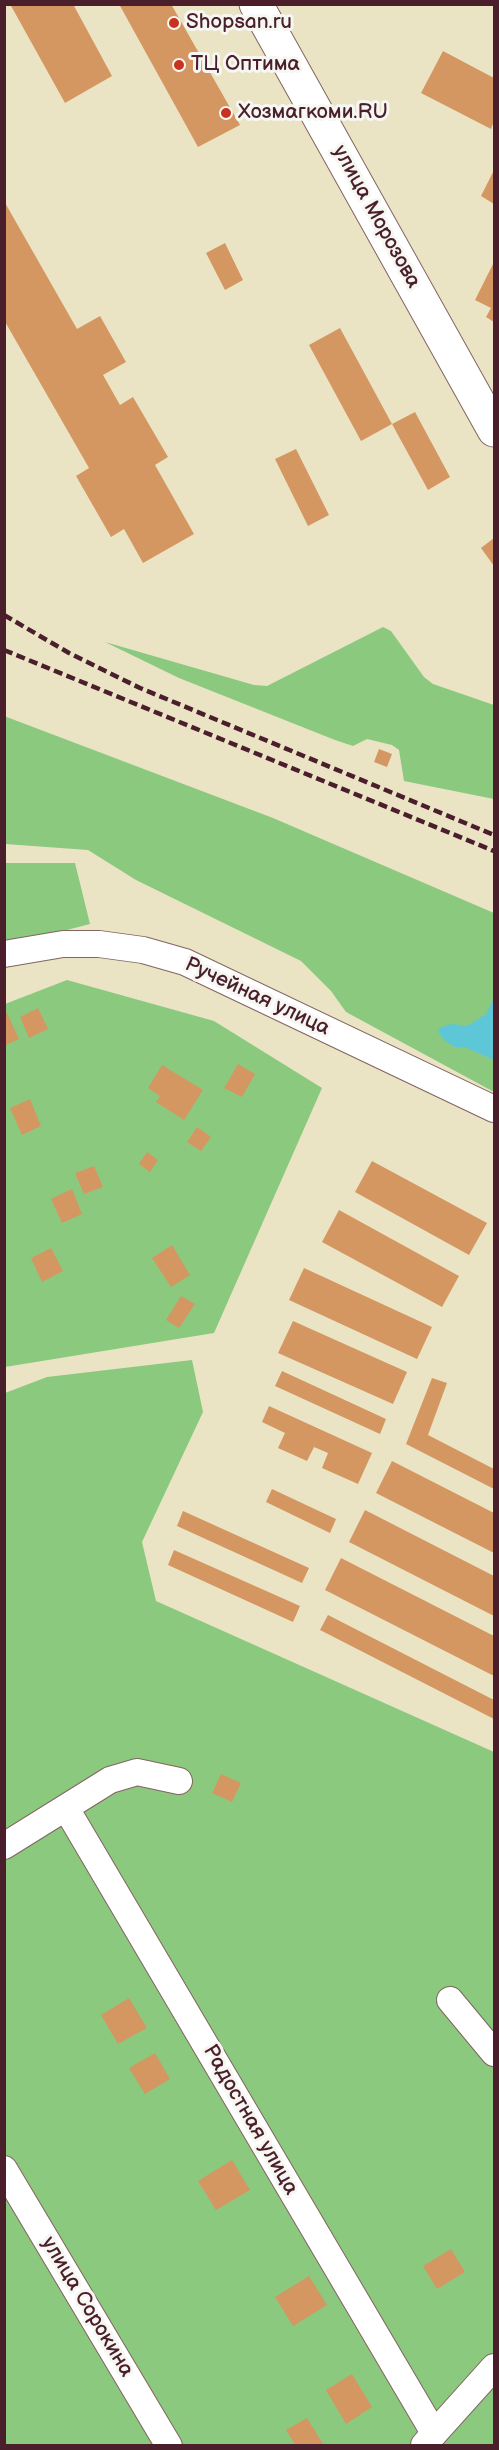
<!DOCTYPE html>
<html>
<head>
<meta charset="utf-8">
<style>
	body { margin:0 }
	#map { position:relative; width:499px; height:2450px; overflow:hidden; background:#eae4c5; font-family:"Balsamiq Sans",sans-serif }
	canvas { display:block }
	.frame { position:absolute; inset:0; border:6px solid #4a1f2b; pointer-events:none }
</style>
</head>
<body>
<div id="map">
<canvas width="499" height="2450"></canvas>
<div class="frame"></div>
</div>
<script>
const ctx = document.querySelector('canvas').getContext('2d');
ctx.lineJoin = 'round';
function fill(path, color) {
  ctx.fillStyle = color;
  ctx.fill(path, 'evenodd');
}
function poly(rows) {
  const path = new Path2D();
  for (const r of rows) {
    path.moveTo(r[0], r[1]);
    for (let i = 2; i < r.length; i += 2) path.lineTo(r[i], r[i + 1]);
  }
  return path;
}
function strokePath(path, color, width, dash) {
  ctx.strokeStyle = color;
  ctx.lineWidth = width;
  ctx.lineCap = dash ? 'butt' : 'round';
  ctx.setLineDash(dash || []);
  ctx.stroke(path);
}
function write(font, color, halo, rows, align = 'center') {
  ctx.font = font + ' "Balsamiq Sans",sans-serif';
  ctx.lineWidth = 6;
  ctx.setLineDash([]);
  ctx.textBaseline = 'middle';
  ctx.strokeStyle = halo;
  ctx.fillStyle = color;
  for (const [text, x, y, turn = 0] of rows) {
    ctx.save();
    ctx.translate(x, y);
    ctx.rotate((+turn || 0) * Math.PI / 180);
    ctx.textAlign = isNaN(turn) ? turn : align;
    if (halo) ctx.strokeText(text, 0, 0);
    ctx.fillText(text, 0, 0);
    ctx.restore();
  }
}
fill(poly([
	[383,627,391,631,424,677,433,684,494,705,494,799,404,781,399,750,392,745,367,739,353,746,335,740,179,678,105,642,254,685,267,686],
	[4,716,273,818,494,913,494,1092,346,1012,331,991,301,961,136,880,88,850,5,844],
	[5,863,75,863,90,924,5,946],
	[67,980,214,1021,322,1088,214,1333,5,1367,5,1004],
	[192,1360,203,1412,142,1542,156,1601,494,1752,494,2445,5,2446,5,1393,47,1377]
]), '#8bc97f');
fill(poly([
	[494,998,494,1060,467,1048,455,1047,444,1040,438,1032,441,1027,452,1024,467,1026,477,1020,486,1014]
]), '#5dc7d8');
fill(poly([
	[10,4,73,4,112,76,65,103],
	[119,4,171,4,240,125,198,147],
	[443,51,494,78,494,121,491,129,421,93],
	[494,170,494,204,481,196],
	[4,201,77,329,100,316,126,362,103,375,120,405,133,397,168,457,155,465,194,534,143,563,124,529,111,537,76,476,89,468,4,320],
	[225,243,243,280,225,290,206,253],
	[494,262,494,322,486,317,491,308,475,300],
	[340,328,392,424,415,412,450,477,428,490,392,424,361,441,309,345],
	[296,449,329,515,308,526,275,459],
	[494,538,494,566,481,548],
	[379,749,392,754,387,767,374,762],
	[38,1008,48,1029,29,1038,20,1017],
	[7,1013,19,1039,6,1045,4,1014],
	[238,1064,255,1074,242,1097,224,1088],
	[162,1065,203,1090,184,1120,156,1102,160,1096,148,1088],
	[30,1099,41,1126,22,1135,10,1108],
	[197,1127,211,1137,201,1151,187,1142],
	[147,1152,158,1160,150,1172,139,1164],
	[372,1161,487,1223,469,1255,355,1192],
	[94,1166,103,1187,84,1194,75,1173],
	[72,1189,82,1214,62,1223,51,1199],
	[339,1210,459,1276,442,1307,322,1242],
	[172,1245,190,1275,171,1287,152,1258],
	[51,1248,63,1271,42,1282,31,1258],
	[304,1268,432,1327,417,1359,289,1300],
	[181,1296,195,1304,179,1328,166,1320],
	[293,1321,407,1372,393,1404,278,1353],
	[282,1371,386,1419,380,1434,275,1386],
	[432,1378,447,1383,428,1435,494,1469,494,1489,406,1444],
	[269,1406,372,1453,358,1484,322,1468,328,1453,314,1447,307,1461,278,1448,285,1433,262,1422],
	[392,1461,494,1513,494,1553,376,1493],
	[272,1489,336,1519,330,1533,266,1502],
	[365,1510,494,1576,494,1616,349,1542],
	[183,1511,309,1568,302,1583,177,1526],
	[174,1550,300,1606,293,1622,168,1565],
	[341,1558,494,1636,494,1676,325,1590],
	[328,1615,494,1700,494,1719,320,1630],
	[221,1774,241,1783,232,1802,212,1793],
	[129,1998,147,2028,118,2044,101,2015],
	[155,2053,170,2079,145,2094,129,2068],
	[232,2160,250,2190,216,2210,198,2181],
	[451,2249,465,2272,437,2289,423,2266],
	[309,2276,327,2305,293,2326,275,2297],
	[352,2374,372,2407,346,2424,326,2390],
	[307,2418,323,2444,321,2446,296,2446,286,2430]
]), '#d59761');
const minor = poly([
	[4,954,63,944,99,944,143,950,185,962,494,1109],
	[66,1808,434,2433],
	[4,1846,110,1780,137,1772,179,1781],
	[450,2000,494,2053],
	[4,2169,169,2446],
	[424,2445,494,2367]
]);
const major = poly([
	[256,4,494,430]
]);
strokePath(minor, '#826461', 28);
strokePath(major, '#826461', 35);
strokePath(minor, '#fff', 26);
strokePath(major, '#fff', 33);
strokePath(poly([
	[4,615,69,653,140,688,494,835],
	[4,650,494,851]
]), '#4a1f2b', 4.5, [9, 4.5]);
for (const [x, y, r, color] of [
	[174,23,6,"#c8321e"],
	[179,65,6,"#c8321e"],
	[226,113,6,"#c8321e"]
]) {
  const dot = new Path2D();
  dot.arc(x, y, r, 0, 2 * Math.PI);
  ctx.fillStyle = color;
  ctx.fill(dot);
  strokePath(dot, '#f6f6f2', 2);
}
write('21px', '#4a1f2b', '#f6f6f2', [
	["Shopsan.ru",186,23],
	["ТЦ Оптима",191,65],
	["Хозмагкоми.RU",238,113]
], 'left');
write('21px', '#4a1f2b', '#f6f6f2', [
	["улица Морозова",376,217,61],
	["Ручейная улица",257,997,25],
	["Радостная улица",250,2120,60],
	["улица Сорокина",87,2307,59]
]);
</script>
</body>
</html>
